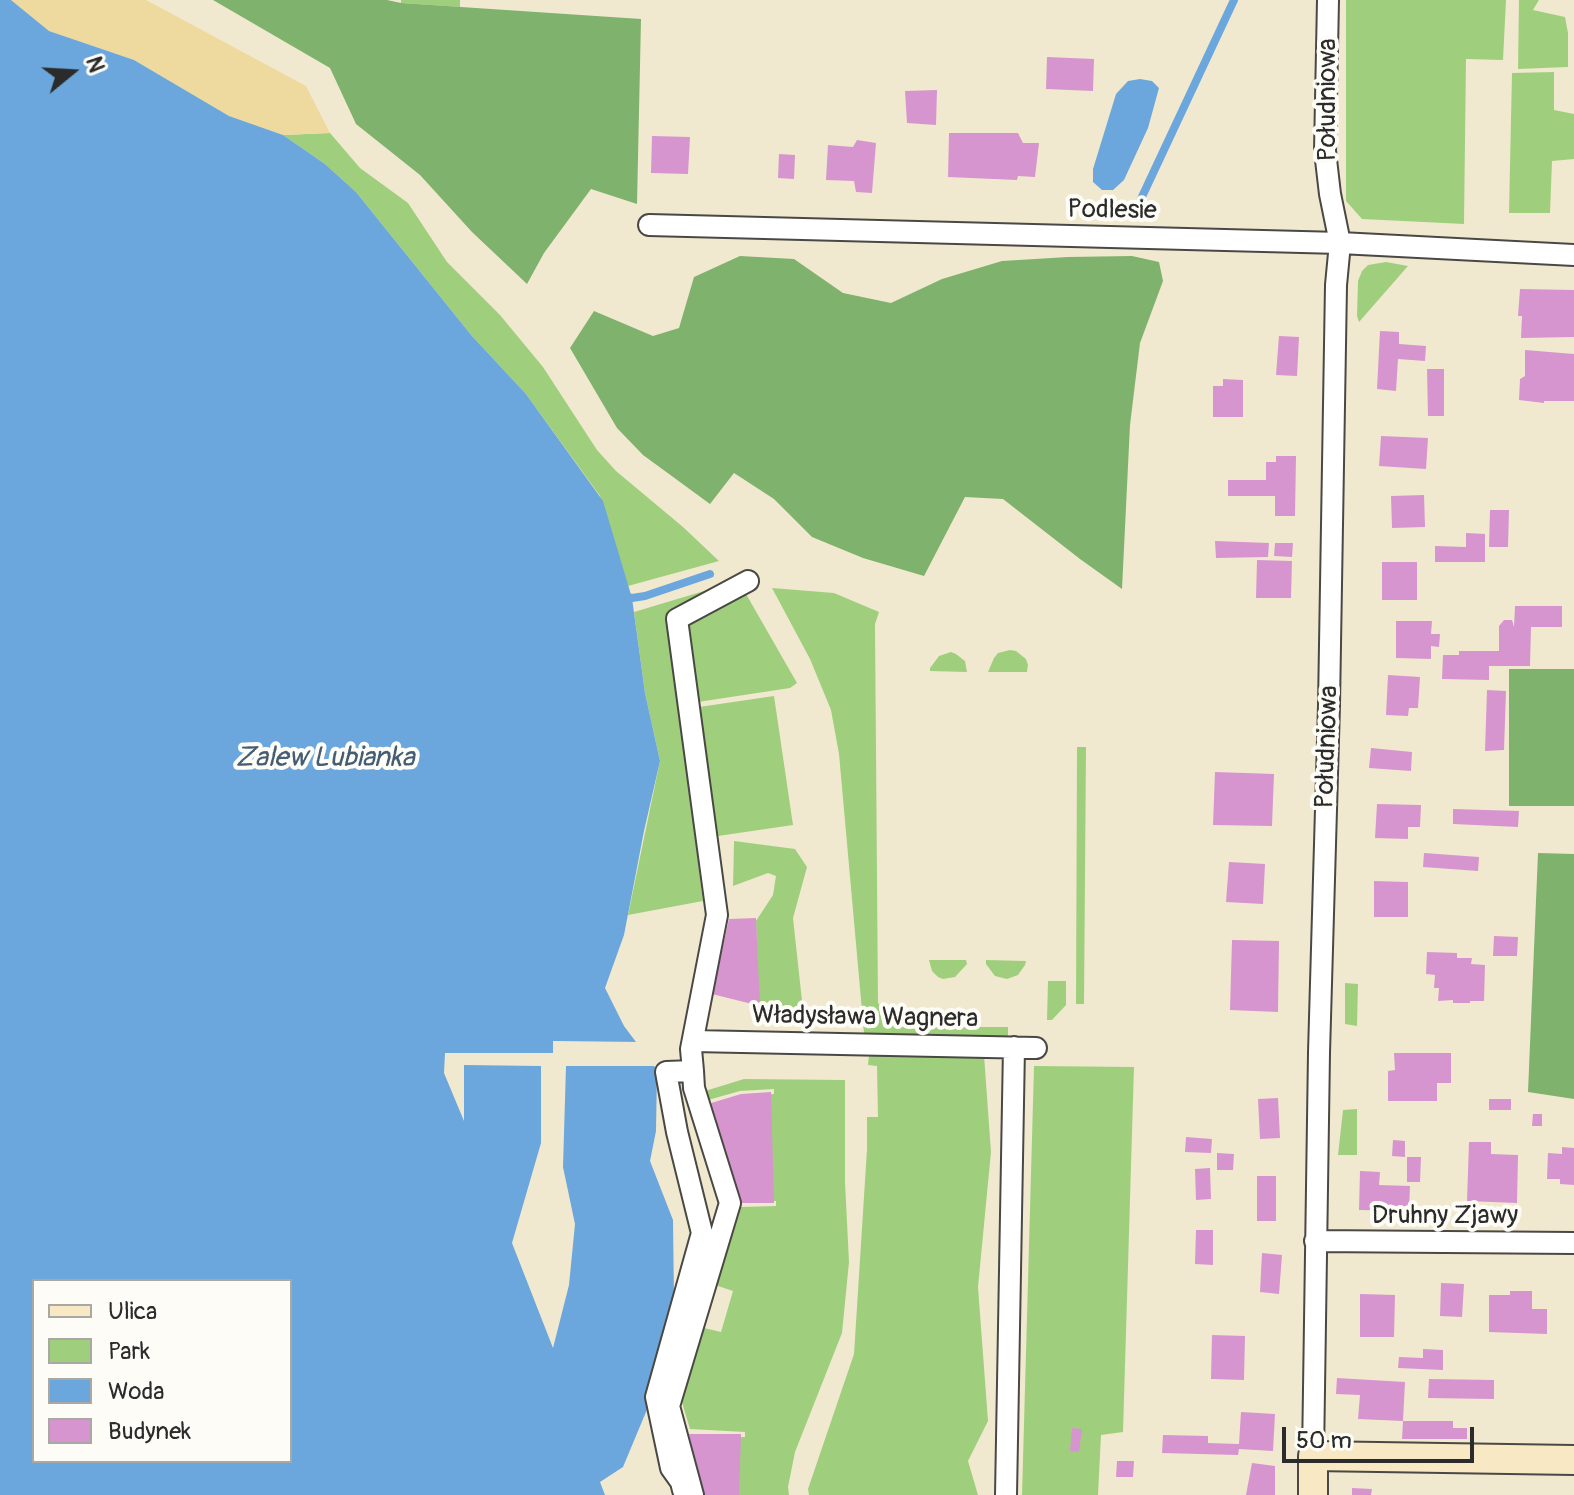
<!DOCTYPE html>
<html>
<head>
<meta charset="utf-8">
<style>
	body { margin:0 }
	#map { position:relative; width:1574px; height:1495px; overflow:hidden; background:#f1e9cf; font-family:Pangolin,sans-serif }
	canvas { display:block }
	.legend { position:absolute; left:32px; top:1279px; width:260px; height:184px; box-sizing:border-box; background:#fdfcf7; border:2px solid #a9a8a5; margin:0; padding:10px 14px; list-style:none; font-size:24px; color:#2b2b2b }
	.legend li { display:flex; align-items:center; gap:16px; height:40px }
	.legend b { width:40px; border:2px solid #a9a8a5 }
	.north { position:absolute; left:32px; top:32px; width:80px; height:80px; -webkit-text-stroke:6px #fdfcf7; paint-order:stroke; rotate:72deg; font-size:22px; font-weight:700; line-height:32px; text-align:center; color:#2b2b2b }
	.north::after { content:''; display:block; margin:auto; width:28px; height:36px; background:#2b2b2b; clip-path:polygon(50% 0,100% 100%,50% 72%,0 100%) }
	.scale { position:absolute; left:1282px; top:1427px; width:192px; height:36px; box-sizing:border-box; border:4px solid #2b2b2b; border-top:0; padding-left:10px; font-size:24px; line-height:28px; white-space:nowrap; color:#2b2b2b; -webkit-text-stroke:6px #fdfcf7; paint-order:stroke }
</style>
</head>
<body>
<div id="map">
<canvas width="1574" height="1495"></canvas>
<ul class="legend">
<li><b style="height:10px;background:#f8e8c3"></b>Ulica</li>
<li><b style="height:22px;background:#9fcf7d"></b>Park</li>
<li><b style="height:22px;background:#6ba7dc"></b>Woda</li>
<li><b style="height:22px;background:#d695ce"></b>Budynek</li>
</ul>
<div class="north">N</div>
<div class="scale">50 m</div>
</div>
<script>
const ctx = document.querySelector('canvas').getContext('2d');
ctx.lineJoin = 'round';
function fill(path, color) {
  ctx.fillStyle = color;
  ctx.fill(path, 'evenodd');
}
function poly(rows) {
  const path = new Path2D();
  for (const r of rows) {
    path.moveTo(r[0], r[1]);
    for (let i = 2; i < r.length; i += 2) path.lineTo(r[i], r[i + 1]);
  }
  return path;
}
function strokePath(path, color, width, dash) {
  ctx.strokeStyle = color;
  ctx.lineWidth = width;
  ctx.lineCap = dash ? 'butt' : 'round';
  ctx.setLineDash(dash || []);
  ctx.stroke(path);
}
function write(font, color, halo, rows, align = 'center') {
  ctx.font = font + ' Pangolin,sans-serif';
  ctx.lineWidth = 8;
  ctx.setLineDash([]);
  ctx.textBaseline = 'middle';
  ctx.strokeStyle = halo;
  ctx.fillStyle = color;
  for (const [text, x, y, turn = 0] of rows) {
    ctx.save();
    ctx.translate(x, y);
    ctx.rotate((+turn || 0) * Math.PI / 180);
    ctx.textAlign = isNaN(turn) ? turn : align;
    if (halo) ctx.strokeText(text, 0, 0);
    ctx.fillText(text, 0, 0);
    ctx.restore();
  }
}
fill(poly([
	[401,0,460,0,460,7,401,3],
	[1346,0,1506,0,1503,60,1466,59,1464,224,1362,219,1346,201],
	[1519,0,1539,0,1533,10,1565,17,1568,33,1568,67,1518,69],
	[1554,72,1554,110,1574,114,1574,159,1552,161,1550,213,1509,213,1512,73],
	[330,133,360,168,408,203,447,262,500,315,543,367,597,450,616,471,683,527,719,561,628,586,600,496,526,394,472,336,356,192,325,164,283,135],
	[1386,262,1408,266,1359,322,1357,316,1358,281,1362,271,1368,265],
	[724,585,668,617,703,901,628,915,660,761,645,693,634,612],
	[772,588,834,593,879,612,875,624,878,1003,899,1027,1008,1027,1008,1038,864,1033,839,754,831,710,810,659],
	[746,594,797,683,790,688,698,702,687,625],
	[1010,650,1016,651,1026,659,1028,665,1027,672,988,672,994,658,998,653],
	[951,652,956,654,965,661,967,672,930,671,930,668,939,656],
	[774,696,793,825,718,836,699,707],
	[1077,747,1086,747,1084,1004,1076,1004],
	[734,841,795,849,807,867,793,918,804,1019,759,1003,756,921,773,895,776,876,768,873,733,886],
	[929,960,966,960,967,964,955,977,943,979,938,977,932,971],
	[986,960,1026,961,1025,965,1018,975,1007,979,995,976,986,964],
	[1048,981,1066,981,1066,1005,1052,1020,1047,1020],
	[1345,983,1358,984,1357,1026,1345,1024],
	[869,1055,984,1055,991,1152,978,1287,988,1421,968,1461,978,1495,809,1495,808,1489,854,1354,867,1149,867,1117,878,1117,877,1066,868,1065],
	[1034,1066,1134,1067,1123,1432,1101,1435,1098,1495,1022,1495],
	[744,1079,845,1080,845,1182,849,1262,842,1333,795,1452,788,1487,789,1495,707,1495,694,1438,745,1437,745,1432,690,1429,681,1399,704,1328,721,1332,733,1291,715,1285,741,1207,776,1206,776,1201,741,1201,742,1096,774,1094,774,1089,740,1091,708,1100,705,1091],
	[1357,1109,1357,1155,1338,1155,1343,1110]
]), '#9fcf7d');
fill(poly([
	[213,0,387,0,401,3,641,19,637,204,591,189,544,253,527,284,472,232,420,175,356,124,330,68],
	[740,256,794,259,843,293,891,303,942,279,1002,261,1068,257,1132,256,1159,262,1163,281,1140,343,1130,425,1122,589,1080,559,1003,499,965,497,924,576,863,558,812,537,774,499,734,473,710,504,643,455,617,428,570,348,594,311,653,336,679,328,694,277],
	[1509,669,1574,669,1574,806,1509,806],
	[1538,853,1574,854,1574,1099,1528,1092]
]), '#7fb26c');
fill(poly([
	[11,0,146,0,306,86,330,133,283,135,229,116,134,60,49,31]
]), '#eeda9e');
fill(poly([
	[0,0,11,0,49,31,134,60,229,116,283,135,325,164,356,192,472,336,526,394,603,501,632,598,645,693,660,761,644,831,624,935,605,988,624,1026,657,1070,656,1131,650,1161,673,1220,674,1301,656,1388,623,1467,600,1482,605,1495,0,1495],
	[34,1281,290,1281,290,1461,34,1461],
	[1140,79,1152,81,1159,88,1148,128,1124,180,1113,190,1102,190,1093,182,1093,169,1116,94,1128,81]
]), '#6ba7dc');
fill(poly([
	[553,1041,641,1042,659,1066,566,1066,563,1167,575,1224,569,1285,553,1348,512,1243,541,1143,541,1066,464,1065,464,1121,444,1073,445,1053,553,1053]
]), '#f1e9cf');
strokePath(poly([
	[1133,216,1234,0],
	[623,596,632,598,645,596,710,574]
]), '#6ba7dc', 8);
fill(poly([
	[1047,57,1094,59,1093,91,1046,89],
	[937,90,936,125,907,123,905,91],
	[949,133,1018,133,1023,143,1039,143,1035,177,1018,176,1017,180,948,177],
	[652,136,690,137,688,174,651,173],
	[857,140,876,143,872,193,856,192,854,181,826,180,828,145,853,147],
	[779,154,795,155,794,179,778,178],
	[1520,289,1574,290,1574,337,1521,338,1522,316,1518,316],
	[1380,331,1399,332,1399,344,1426,346,1425,361,1398,359,1396,391,1377,389],
	[1279,336,1299,337,1297,376,1276,375],
	[1525,350,1574,354,1574,401,1544,401,1544,403,1519,400,1520,379,1525,376],
	[1427,369,1444,369,1444,416,1428,416],
	[1223,379,1243,380,1243,417,1213,417,1213,386,1223,386],
	[1381,436,1428,438,1426,469,1379,466],
	[1276,456,1296,456,1295,516,1275,516,1275,496,1228,496,1228,480,1266,480,1266,462,1276,462],
	[1424,495,1425,527,1392,528,1391,496],
	[1490,510,1509,510,1508,547,1489,547],
	[1466,533,1485,534,1485,562,1435,562,1435,546,1466,547],
	[1215,541,1269,543,1268,557,1216,558],
	[1275,543,1293,543,1292,557,1274,556],
	[1257,560,1292,561,1291,598,1256,598],
	[1382,562,1417,562,1417,600,1382,600],
	[1515,606,1562,606,1562,627,1531,627,1530,666,1489,666,1489,680,1442,679,1443,655,1459,655,1459,651,1499,651,1499,626,1504,620,1512,620,1514,627],
	[1396,621,1432,621,1431,634,1440,634,1439,647,1431,646,1431,659,1396,658],
	[1388,675,1420,677,1418,708,1409,708,1408,716,1386,715],
	[1487,690,1506,691,1504,750,1485,751],
	[1371,748,1412,752,1411,771,1369,768],
	[1215,772,1274,774,1272,826,1213,825],
	[1377,804,1421,805,1420,827,1408,827,1408,839,1375,838],
	[1453,809,1519,811,1518,827,1453,824],
	[1424,853,1479,857,1478,871,1423,867],
	[1229,862,1265,864,1263,904,1226,902],
	[1374,881,1408,882,1408,917,1374,917],
	[756,918,760,1006,712,994,729,919],
	[1494,936,1518,937,1517,956,1493,956],
	[1232,940,1279,941,1278,1012,1230,1010],
	[1427,952,1457,953,1457,958,1472,958,1471,964,1485,965,1484,1001,1470,1001,1470,1003,1453,1003,1453,1000,1438,1001,1439,988,1434,988,1435,975,1426,974],
	[1394,1053,1451,1053,1451,1083,1437,1083,1437,1101,1388,1101,1388,1071,1395,1070],
	[771,1092,774,1203,739,1203,708,1104,741,1094],
	[1278,1098,1280,1138,1260,1139,1258,1099],
	[1489,1099,1511,1099,1511,1110,1489,1110],
	[1533,1114,1542,1114,1542,1126,1532,1126],
	[1186,1137,1212,1139,1211,1153,1185,1152],
	[1393,1140,1405,1141,1405,1157,1392,1156],
	[1469,1142,1491,1142,1491,1154,1518,1155,1517,1203,1467,1201],
	[1562,1147,1574,1148,1574,1185,1560,1184,1560,1179,1547,1179,1548,1153,1562,1154],
	[1217,1153,1234,1154,1233,1170,1217,1170],
	[1407,1157,1421,1157,1420,1182,1407,1182],
	[1210,1168,1211,1199,1196,1200,1195,1169],
	[1360,1171,1380,1172,1379,1185,1410,1186,1409,1211,1359,1210],
	[1257,1176,1276,1176,1276,1221,1257,1221],
	[1196,1230,1213,1230,1213,1265,1195,1264],
	[1262,1253,1282,1255,1279,1294,1260,1292],
	[1441,1283,1464,1284,1462,1317,1440,1316],
	[1510,1291,1532,1291,1532,1309,1547,1309,1547,1334,1489,1332,1489,1295,1510,1295],
	[1360,1294,1395,1295,1394,1337,1360,1337],
	[1212,1335,1245,1336,1244,1380,1211,1379],
	[1423,1349,1443,1350,1443,1370,1398,1368,1399,1357,1423,1358],
	[1337,1378,1405,1382,1403,1421,1453,1421,1453,1428,1467,1428,1467,1439,1402,1439,1403,1421,1358,1419,1360,1395,1336,1394],
	[1429,1379,1494,1380,1494,1399,1428,1398],
	[1241,1412,1275,1414,1273,1451,1239,1449,1238,1455,1162,1453,1163,1435,1208,1436,1208,1443,1239,1444],
	[1072,1428,1082,1429,1079,1452,1070,1451],
	[689,1434,741,1434,739,1495,703,1495],
	[1117,1461,1134,1461,1133,1477,1116,1477],
	[1252,1463,1275,1466,1275,1495,1246,1495],
	[1352,1488,1372,1489,1371,1495,1352,1495]
]), '#d695ce');
const street = poly([
	[649,225,1340,243,1574,255],
	[693,1041,1036,1048],
	[1315,1241,1574,1243],
	[1313,1456,1319,1053,1329,705,1336,285,1340,243,1330,194,1325,151,1328,0],
	[683,1490,681,1482,671,1468,656,1397,702,1233,677,1132,666,1072,693,1071],
	[693,1495,669,1406,730,1203,694,1088,693,1071,691,1049,717,915,677,619,748,581],
	[1006,1495,1014,1047]
]);
const secondary = poly([
	[1313,1495,1313,1456,1574,1460]
]);
strokePath(street, '#494844', 24);
strokePath(secondary, '#494844', 32);
strokePath(street, '#fff', 20);
strokePath(secondary, '#f8e8c3', 28);
write('26px', '#2b2b2b', '#fdfcf7', [
	["Południowa",1328,100,-90],
	["Podlesie",1112,211,1],
	["Południowa",1328,747,-88],
	["Władysława Wagnera",865,1018,1],
	["Druhny Zjawy",1445,1216]
]);
write('italic 28px', '#455d72', '#fdfcf7', [
	["Zalew Lubianka",325,759]
]);
</script>
</body>
</html>
